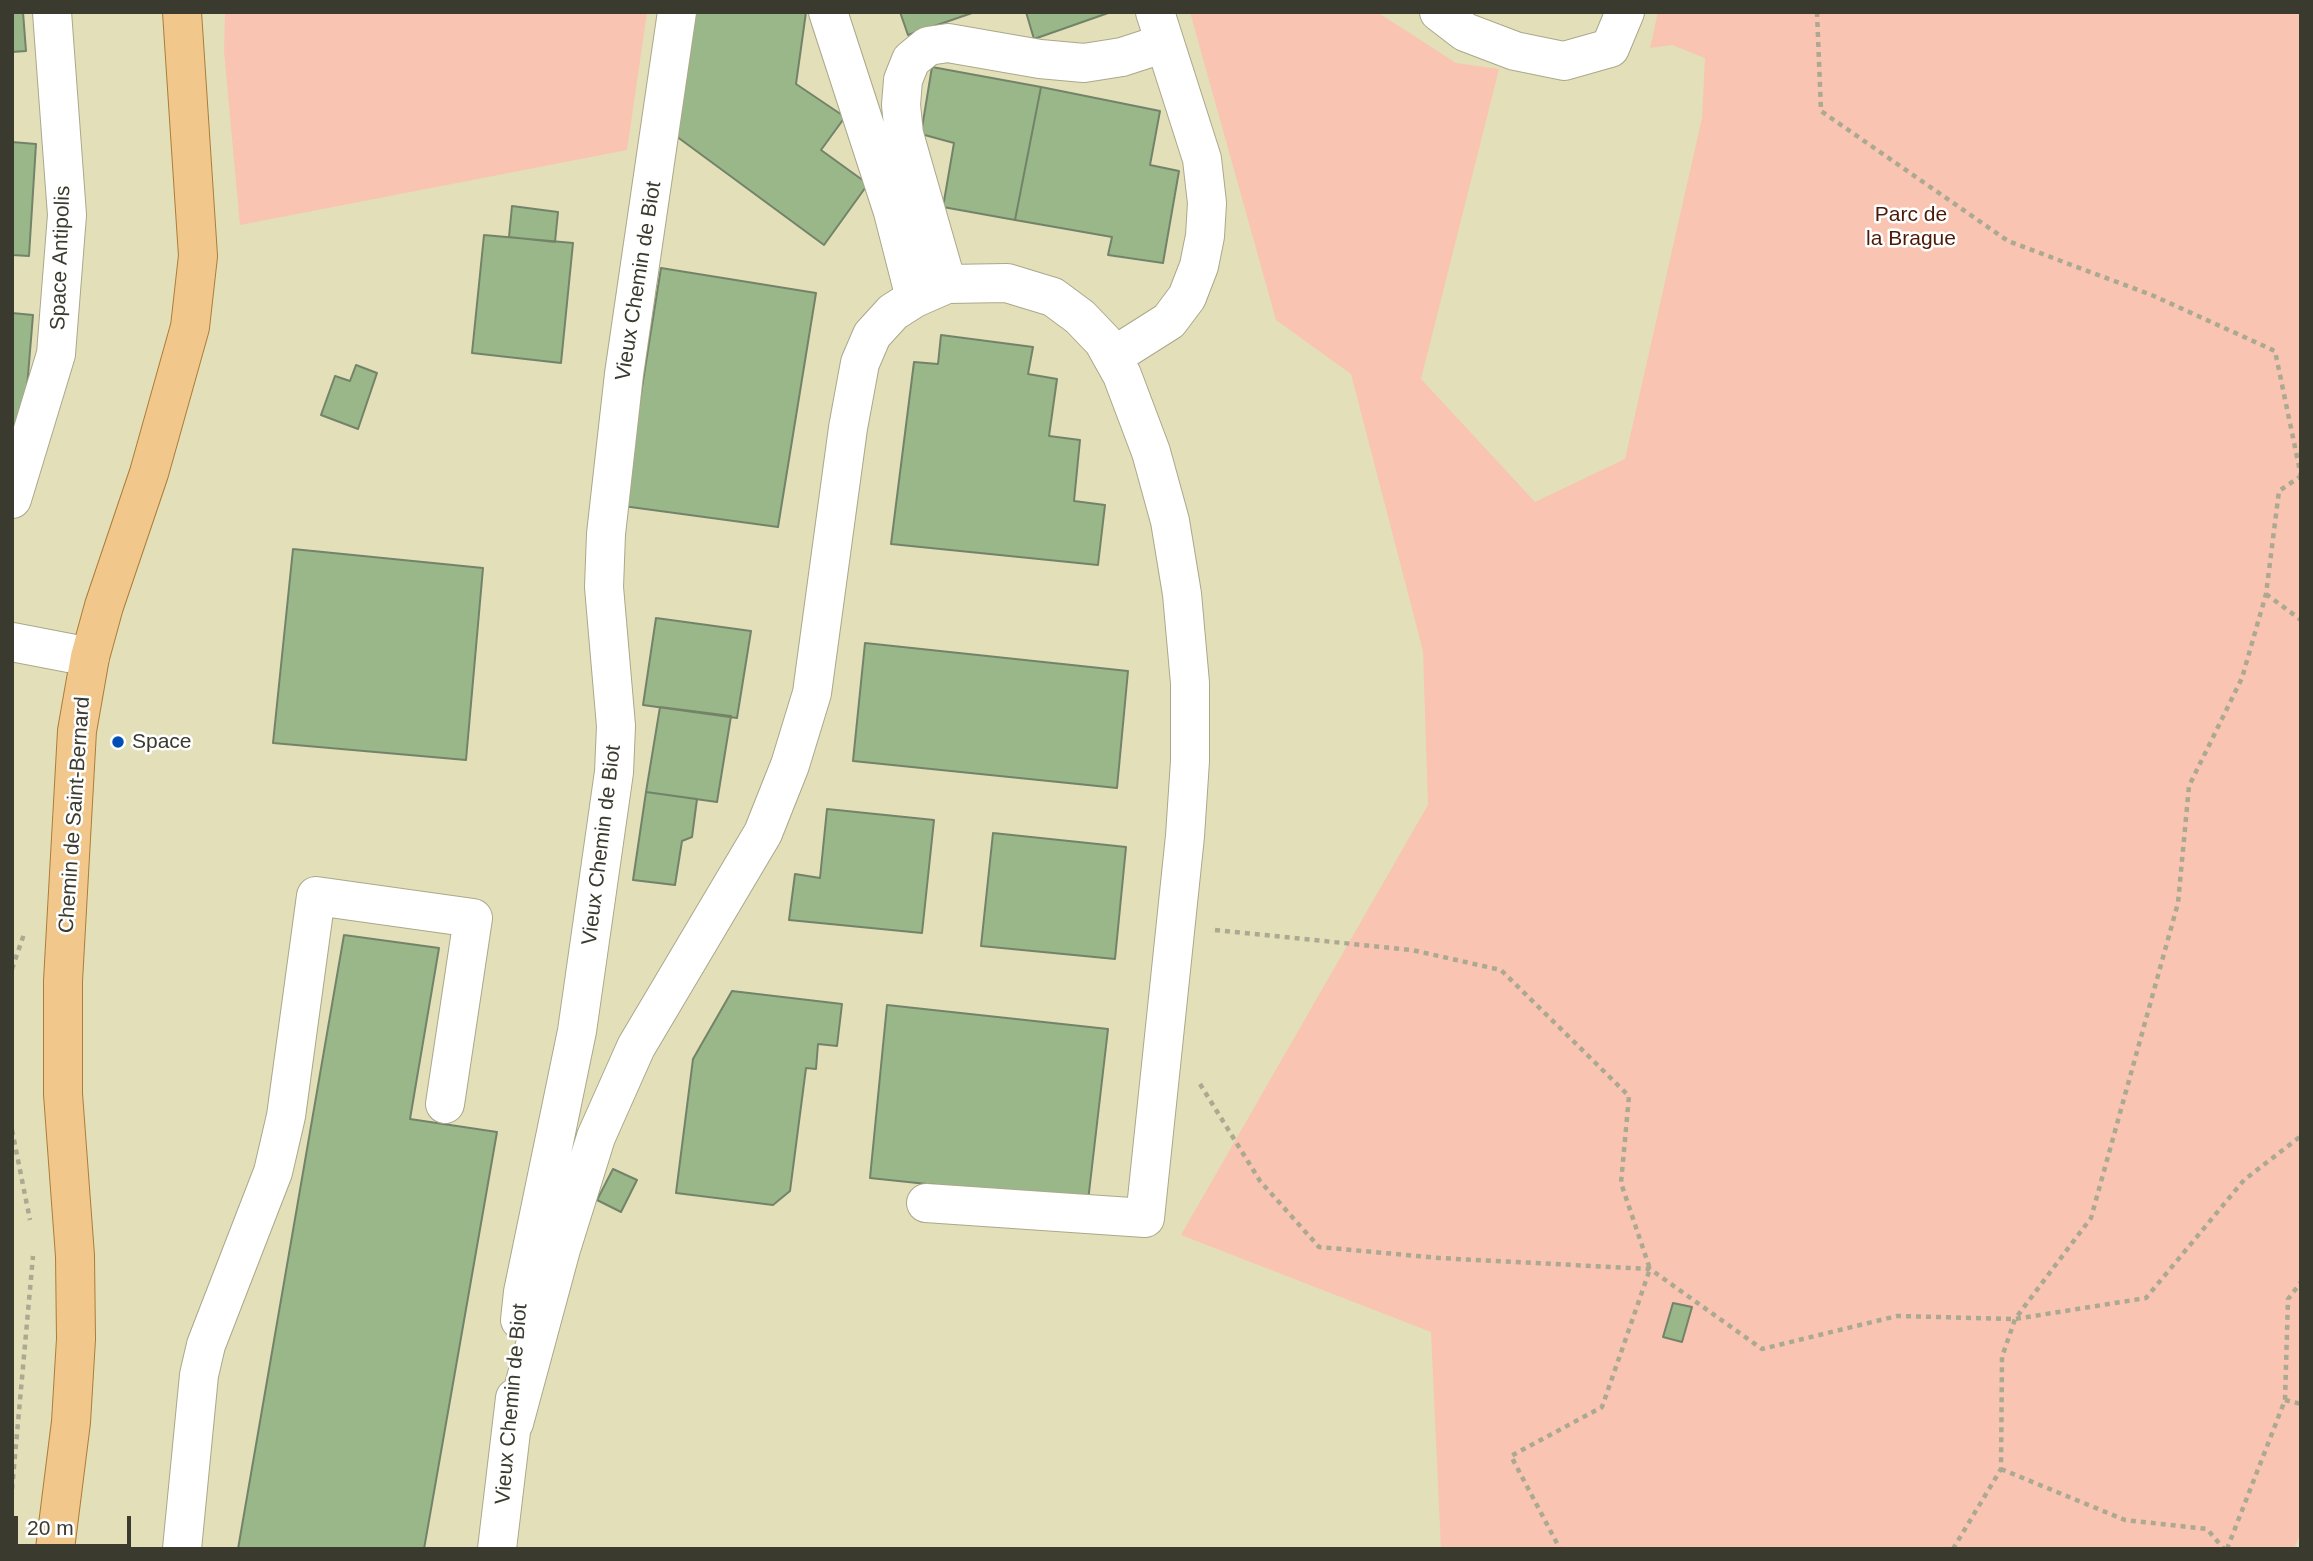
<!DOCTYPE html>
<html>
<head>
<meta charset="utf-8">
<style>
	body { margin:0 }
	#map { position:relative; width:2313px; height:1561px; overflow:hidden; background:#edeacb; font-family:Arial,sans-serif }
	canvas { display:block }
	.frame { position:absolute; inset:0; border:14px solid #3b3a2e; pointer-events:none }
	.scale { position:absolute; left:14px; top:1516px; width:117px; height:32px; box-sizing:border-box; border:4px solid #3b3a2e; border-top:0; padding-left:9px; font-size:21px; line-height:24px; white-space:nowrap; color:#3b3a2e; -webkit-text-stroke:5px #fff; paint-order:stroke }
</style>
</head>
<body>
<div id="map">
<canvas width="2313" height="1561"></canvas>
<div class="frame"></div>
<div class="scale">20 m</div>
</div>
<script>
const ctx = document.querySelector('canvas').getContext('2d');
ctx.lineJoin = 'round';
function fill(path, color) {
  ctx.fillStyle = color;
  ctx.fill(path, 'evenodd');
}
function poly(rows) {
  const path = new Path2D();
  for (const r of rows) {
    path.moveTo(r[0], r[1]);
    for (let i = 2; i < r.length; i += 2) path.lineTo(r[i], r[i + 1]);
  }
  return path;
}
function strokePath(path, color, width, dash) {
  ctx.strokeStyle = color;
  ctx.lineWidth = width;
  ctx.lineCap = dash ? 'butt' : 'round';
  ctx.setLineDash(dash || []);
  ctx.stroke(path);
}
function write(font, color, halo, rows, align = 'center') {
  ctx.font = font + ' Arial,sans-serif';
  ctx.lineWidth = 5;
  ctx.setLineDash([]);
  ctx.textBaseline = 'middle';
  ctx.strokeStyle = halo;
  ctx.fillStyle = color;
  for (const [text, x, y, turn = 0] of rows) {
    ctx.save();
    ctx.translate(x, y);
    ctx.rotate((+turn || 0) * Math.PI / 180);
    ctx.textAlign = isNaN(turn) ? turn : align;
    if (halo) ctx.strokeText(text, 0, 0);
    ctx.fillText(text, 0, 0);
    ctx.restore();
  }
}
fill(poly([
	[12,12,2301,12,2301,1549,12,1549]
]), '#e3dfb9');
fill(poly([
	[225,12,647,12,627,150,240,225,224,51],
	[1190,12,1377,12,1456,63,1499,69,1421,379,1535,502,1625,459,1702,118,1705,58,1672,45,1650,48,1658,12,2301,12,2301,1532,2294,1549,1441,1549,1431,1332,1181,1235,1428,805,1423,651,1351,374,1276,320]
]), '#f9c4b1');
const building = poly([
	[12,12,23,12,26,51,12,52,12,12],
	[695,12,806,12,796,84,845,117,821,150,868,184,824,245,676,136,695,12],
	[900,12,975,12,908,35,900,12],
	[1026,12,1111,12,1034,39,1026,12],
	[932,67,1041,87,1015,220,943,207,954,143,921,134,932,67],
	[1041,87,1160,111,1150,165,1179,171,1163,263,1108,255,1112,237,1015,220,1041,87],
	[12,142,36,144,29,256,12,255,12,142],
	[512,206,558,212,555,242,509,237,512,206],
	[484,235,573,243,561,363,472,353,484,235],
	[661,268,816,293,778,527,623,506,661,268],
	[12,313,33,315,23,436,12,435,12,313],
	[941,335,1033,347,1028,374,1057,379,1049,436,1080,440,1074,501,1105,505,1098,565,891,544,914,362,938,364,941,335],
	[356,365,377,373,358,429,321,415,335,376,350,381,356,365],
	[293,549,483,568,466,760,273,743,293,549],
	[656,618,751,631,737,718,643,705,656,618],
	[865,643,1128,671,1117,788,853,761,865,643],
	[660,707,731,716,717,802,646,792,660,707],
	[646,792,697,799,692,837,682,841,675,885,633,880,646,792],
	[827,809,934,820,922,933,789,920,795,874,820,878,827,809],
	[993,833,1126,847,1115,959,981,946,993,833],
	[344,935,439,948,410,1119,497,1132,424,1549,238,1549,344,935],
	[732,991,842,1004,837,1046,818,1044,816,1069,806,1068,790,1191,773,1205,676,1193,693,1059,732,991],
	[887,1005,1108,1029,1088,1201,870,1178,887,1005],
	[613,1169,637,1180,621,1212,597,1200,613,1169],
	[1673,1303,1692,1307,1682,1342,1663,1337,1673,1303]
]);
fill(building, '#9ab789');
strokePath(building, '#73836a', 2);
const minor = poly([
	[828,12,893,212,915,298],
	[1439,12,1465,32,1515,51,1564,61,1610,48,1625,12],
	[947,284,904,134,901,105,903,80,911,60,928,46,948,43,1040,59,1084,63,1122,57,1165,43],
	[1112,357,1169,321,1187,297,1199,266,1205,236,1207,203,1202,159,1155,12],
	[12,499,56,354,67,215,52,12],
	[12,642,90,657],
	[520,1320,523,1292,577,1031,614,772,616,726,604,587,606,534,624,374,677,12],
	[514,1423,561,1249,596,1137,636,1047,763,833,790,765,812,693,848,428,860,363,872,335,893,312,915,298,947,284,1007,283,1053,297,1080,317,1103,341,1122,375,1151,452,1170,521,1182,594,1190,683,1190,761,1185,836,1145,1218,926,1203],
	[182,1549,199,1375,206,1345,273,1172,286,1116,316,896,473,918,445,1104],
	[497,1549,515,1398]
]);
const major = poly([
	[55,1549,71,1422,76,1339,75,1256,63,1094,63,981,77,731,90,657,104,606,149,473,190,327,198,256,182,12]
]);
strokePath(minor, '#aaa88b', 40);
strokePath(major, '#ab7d38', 40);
strokePath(poly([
	[1817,12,1821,111,2008,241,2154,296,2275,351,2301,476],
	[2266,594,2301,620],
	[1215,930,1412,950,1501,970,1629,1096,1621,1183,1650,1269,1602,1407,1511,1456,1560,1549],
	[12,969,24,934],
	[1200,1084,1260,1181,1319,1247,1439,1258,1650,1269,1762,1349,1897,1316,2015,1319,2146,1298,2244,1180,2301,1136],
	[12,1130,30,1220],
	[2285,1400,2301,1404],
	[2001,1469,2125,1520,2207,1529,2224,1549],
	[12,1489,33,1256],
	[1953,1549,2001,1469,2002,1357,2015,1319,2091,1218,2178,903,2189,786,2242,678,2266,594,2279,491,2301,476],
	[2227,1549,2285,1400,2288,1299,2301,1282]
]), '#aba991', 4.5, [5, 5]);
strokePath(minor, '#fff', 38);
strokePath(major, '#f1c78b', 38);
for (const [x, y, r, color] of [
	[118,742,7,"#004fb9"]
]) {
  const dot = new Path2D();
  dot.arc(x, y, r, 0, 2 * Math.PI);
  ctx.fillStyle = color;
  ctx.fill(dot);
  strokePath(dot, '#fff', 2.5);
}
write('21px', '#4c1a06', '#fff', [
	["Parc de",1911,215],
	["la Brague",1911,239]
]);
write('21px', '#3b3a2e', '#fff', [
	["Space Antipolis",61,258,-88],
	["Vieux Chemin de Biot",639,281,-81],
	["Chemin de Saint-Bernard",75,815,-86],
	["Vieux Chemin de Biot",602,845,-83],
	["Vieux Chemin de Biot",512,1404,-85]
]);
write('21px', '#3b3a2e', '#fff', [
	["Space",132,742]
], 'left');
</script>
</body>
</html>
